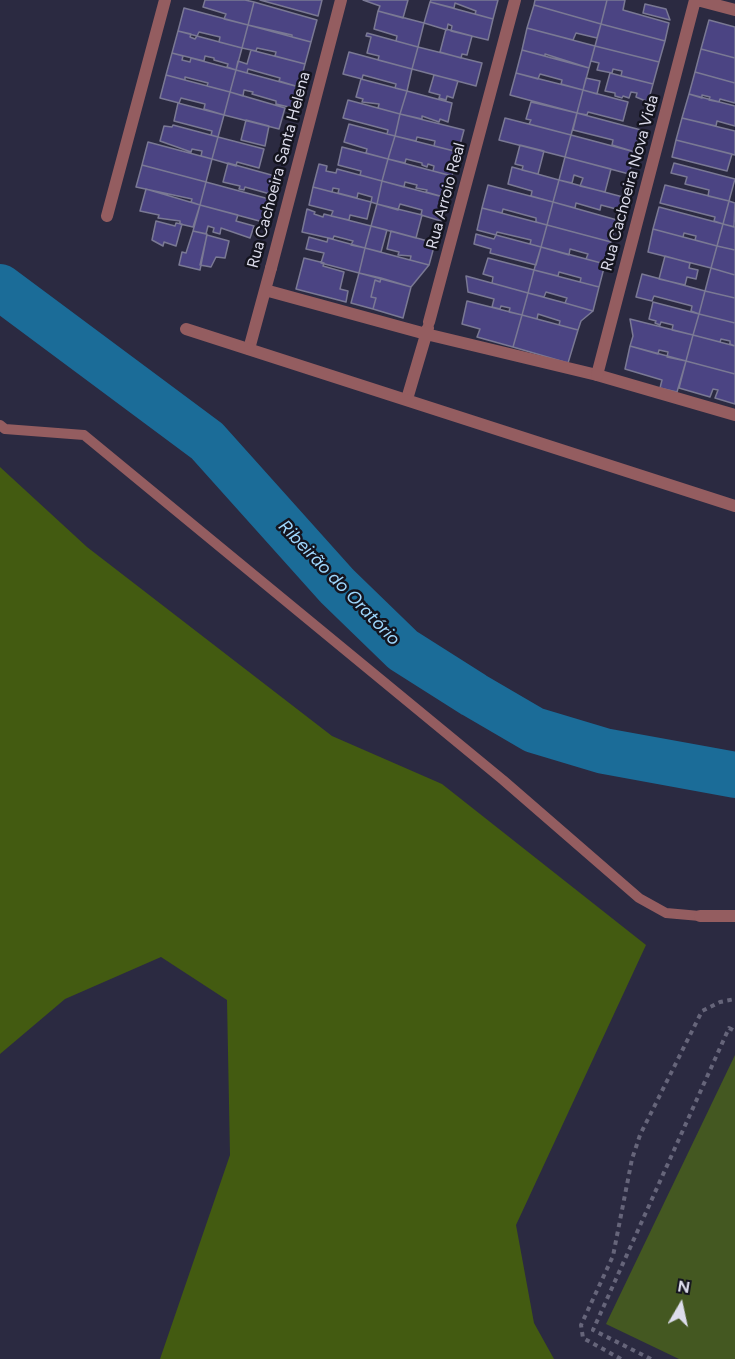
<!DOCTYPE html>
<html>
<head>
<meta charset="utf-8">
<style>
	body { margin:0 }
	#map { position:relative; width:735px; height:1359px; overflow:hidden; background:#2b2a41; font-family:Figtree,sans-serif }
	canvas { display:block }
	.north { position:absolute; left:651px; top:1275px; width:60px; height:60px; -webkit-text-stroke:4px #14141e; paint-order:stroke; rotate:9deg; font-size:16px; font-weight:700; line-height:24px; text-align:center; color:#dcdceb }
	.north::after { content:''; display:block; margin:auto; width:21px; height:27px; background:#dcdceb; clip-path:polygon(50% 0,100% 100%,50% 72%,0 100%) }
</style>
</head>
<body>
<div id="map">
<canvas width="735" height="1359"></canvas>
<div class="north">N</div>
</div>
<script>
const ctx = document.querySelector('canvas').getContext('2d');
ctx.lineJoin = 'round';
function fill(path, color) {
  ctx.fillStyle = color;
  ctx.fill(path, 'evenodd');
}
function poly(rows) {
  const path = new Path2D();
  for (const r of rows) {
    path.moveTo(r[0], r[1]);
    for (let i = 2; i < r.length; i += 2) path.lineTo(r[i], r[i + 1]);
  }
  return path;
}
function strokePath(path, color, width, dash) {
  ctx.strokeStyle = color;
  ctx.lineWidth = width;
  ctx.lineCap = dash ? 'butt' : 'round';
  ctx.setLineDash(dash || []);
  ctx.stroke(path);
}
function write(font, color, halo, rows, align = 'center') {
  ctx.font = font + ' Figtree,sans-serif';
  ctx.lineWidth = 5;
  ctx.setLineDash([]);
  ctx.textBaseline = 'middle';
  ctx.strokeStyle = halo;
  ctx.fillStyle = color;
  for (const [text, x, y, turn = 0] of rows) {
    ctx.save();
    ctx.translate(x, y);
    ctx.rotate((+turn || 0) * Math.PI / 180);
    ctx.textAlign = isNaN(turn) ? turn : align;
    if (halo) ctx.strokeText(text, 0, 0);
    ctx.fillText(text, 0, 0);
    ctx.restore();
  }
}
fill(poly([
	[735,1055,735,1359,679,1359,606,1324]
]), '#445821');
fill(poly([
	[0,467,87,547,332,736,442,784,646,945,516,1225,534,1323,554,1359,160,1359,230,1155,227,1000,161,957,65,999,0,1054]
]), '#435b11');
strokePath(poly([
	[0,287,207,441,337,586,403,650,474,695,534,730,604,751,735,775]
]), '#1b6c98', 46);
const building = poly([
	[205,0,245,0,254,2,248,25,224,19,226,14,203,7,205,0],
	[260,0,322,0,318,16,260,0],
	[363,0,408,0,403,18,378,11,380,6,363,0],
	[431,0,498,0,493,19,475,14,476,11,455,3,454,8,430,2,431,0],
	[535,0,607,0,601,24,534,5,535,0],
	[607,0,625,0,623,10,669,23,665,41,601,24,607,0],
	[254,2,317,20,311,42,292,37,292,35,248,25,254,2],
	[430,2,493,19,488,40,451,31,452,26,448,24,447,30,424,23,430,2],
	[645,4,666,9,670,20,643,13,645,4],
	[534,5,601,24,597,38,576,33,573,40,527,28,534,5],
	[184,8,248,25,242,48,219,42,220,37,199,32,197,36,178,31,184,8],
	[378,11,424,23,418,47,396,41,397,36,374,29,378,11],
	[709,20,735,27,735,58,701,49,709,20],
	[601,24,665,41,659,62,595,46,601,24],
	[248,25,311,42,305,64,275,56,276,52,257,48,256,51,242,48,248,25],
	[527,28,595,46,589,68,545,54,545,56,522,50,527,28],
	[446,29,472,36,467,55,462,54,461,58,440,52,446,29],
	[178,31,191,34,190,37,195,39,197,36,242,48,236,70,227,67,228,64,214,60,214,58,205,56,204,61,172,53,178,31],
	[367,33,418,47,412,69,378,60,379,56,367,53,371,37,366,36,367,33],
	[595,46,659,62,653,84,621,76,622,71,613,69,612,73,597,70,599,63,591,61,595,46],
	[418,47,482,63,476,86,412,69,418,47],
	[701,49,735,58,735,83,695,72,701,49],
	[251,50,305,64,299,87,279,81,280,78,248,69,247,73,236,70,238,61,247,64,251,50],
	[522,50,589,68,583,90,561,84,562,80,540,74,538,79,516,73,522,50],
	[349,52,412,69,407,91,395,88,396,84,363,75,362,79,343,74,349,52],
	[172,53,183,56,182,60,190,62,191,58,236,70,230,92,207,86,208,83,185,77,185,80,166,75,172,53],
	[236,70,299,87,293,108,276,104,276,101,252,94,253,92,244,90,243,96,230,92,236,70],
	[695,72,735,83,735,103,720,99,719,102,709,100,710,97,702,95,702,98,689,94,695,72],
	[516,73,583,90,577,113,510,95,516,73],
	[610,73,653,84,648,102,636,97,637,93,631,92,629,98,623,96,622,98,615,96,615,93,605,91,610,73],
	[166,75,230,92,224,115,204,109,205,104,181,98,179,103,160,98,166,75],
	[434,75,458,81,453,98,447,96,446,100,439,98,440,95,429,92,434,75],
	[586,78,600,81,597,94,583,90,586,78],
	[361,79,407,91,400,114,378,108,379,104,362,102,363,99,356,97,361,79],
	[583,90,628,102,623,121,588,112,587,115,577,113,583,90],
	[407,91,452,103,448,122,440,119,439,122,422,116,422,119,400,114,407,91],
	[230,92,285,108,279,129,224,115,230,92],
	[689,94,735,106,735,126,717,121,716,126,682,118,689,94],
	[348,100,400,114,395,136,387,134,388,130,343,118,348,100],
	[531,102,577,113,571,135,529,124,531,120,526,119,531,102],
	[178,103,224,115,218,137,211,135,212,131,174,121,178,103],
	[577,113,641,130,635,152,612,145,613,140,573,130,577,113],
	[400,114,464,130,458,152,434,146,435,141,417,137,416,141,395,136,400,114],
	[505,118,571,135,565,157,499,140,505,118],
	[682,118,735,131,735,155,676,140,682,118],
	[246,120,269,126,265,146,241,140,246,120],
	[349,124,395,136,388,159,366,153,367,149,344,142,349,124],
	[173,125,218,137,212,159,201,156,202,151,192,149,191,152,160,141,164,126,172,127,173,125],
	[571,135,635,152,629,174,565,157,571,135],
	[395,136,458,152,452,176,433,171,434,166,428,164,427,167,422,165,422,163,406,159,405,163,388,159,395,136],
	[218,137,264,149,259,168,237,162,236,166,212,159,218,137],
	[676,140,732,154,727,171,672,157,676,140],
	[148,142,212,159,206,182,142,165,148,142],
	[520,145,544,151,538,174,522,170,523,166,515,164,520,145],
	[342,147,388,159,382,181,360,175,361,171,338,165,342,147],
	[565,157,611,169,605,192,580,186,583,178,574,175,572,183,559,180,565,157],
	[388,159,452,176,447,198,426,192,427,190,416,188,417,185,405,182,404,187,382,181,388,159],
	[228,163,275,176,270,194,245,187,244,190,239,189,240,186,223,182,228,163],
	[674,163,735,179,729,201,708,196,709,190,685,184,687,177,671,173,674,163],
	[319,164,327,166,326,171,336,173,337,169,382,181,377,204,371,202,372,197,358,193,357,198,338,193,339,189,333,188,332,192,313,187,319,164],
	[142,165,206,182,200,205,191,202,192,199,136,187,142,165],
	[512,167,559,180,553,202,531,196,532,191,508,184,512,167],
	[559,180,623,197,620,210,601,205,600,210,576,203,575,208,553,202,559,180],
	[382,181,447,198,441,221,421,215,422,210,400,204,398,210,377,204,382,181],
	[206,182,269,199,263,222,200,205,206,182],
	[488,185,553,202,547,225,536,222,536,218,503,209,502,213,482,208,488,185],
	[665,185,729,201,723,224,714,221,715,217,660,203,665,185],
	[313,187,371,202,367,219,350,215,349,220,331,216,333,211,309,205,313,187],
	[146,189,200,205,193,227,180,224,180,221,158,218,159,215,140,211,146,189],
	[729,201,735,203,734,227,723,224,729,201],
	[553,202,617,220,611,242,547,225,553,202],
	[377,204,422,215,416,238,371,226,377,204],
	[200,205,238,215,236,221,254,226,250,238,221,228,220,234,213,232,214,228,208,226,206,234,193,231,200,205],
	[659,207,723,224,717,246,695,240,696,236,684,233,683,237,653,229,659,207],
	[482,208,547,225,541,247,530,244,531,240,497,232,496,235,477,230,482,208],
	[307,209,315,212,314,214,323,217,324,214,371,226,365,248,351,245,353,241,334,236,333,239,302,232,307,209],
	[156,221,175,226,176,223,182,224,176,246,164,242,163,246,152,240,156,221],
	[723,224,735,227,735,250,717,246,723,224],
	[547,225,611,242,605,264,586,259,588,254,570,249,569,255,541,247,547,225],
	[371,226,387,230,381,252,365,248,371,226],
	[653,229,717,246,711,268,648,252,653,229],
	[193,231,207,234,200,270,179,265,182,252,186,253,193,231],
	[391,231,435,243,429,265,410,260,411,256,398,255,399,252,387,249,391,231],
	[476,234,494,239,496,235,541,247,536,265,490,253,491,249,474,244,476,234],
	[207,235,229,241,225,258,216,257,211,267,200,265,207,235],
	[309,237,327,242,328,238,365,248,359,273,321,263,324,253,306,249,309,237],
	[717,246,735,250,735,275,711,268,717,246],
	[541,247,605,264,599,287,580,282,581,278,559,272,558,276,534,270,541,247],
	[365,248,410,260,429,265,411,287,359,273,365,248],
	[665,256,690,263,689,268,698,270,696,279,687,277,685,285,659,279,665,256],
	[304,258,324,263,323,266,344,272,340,289,348,291,346,302,296,289,304,258],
	[488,258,534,270,528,293,492,283,493,277,483,274,488,258],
	[711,268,735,275,735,298,705,291,711,268],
	[534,270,599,287,593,311,565,303,567,298,546,292,544,297,528,293,534,270],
	[359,273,381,278,380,282,375,280,371,297,376,298,373,309,351,303,359,273],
	[642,274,705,291,699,314,691,311,692,306,654,296,652,301,636,297,642,274],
	[466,276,528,293,522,315,509,312,510,308,501,306,500,309,492,307,494,299,468,292,466,276],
	[381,278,411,287,403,318,373,309,376,298,371,297,375,280,380,282,381,278],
	[705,291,735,298,735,323,699,314,705,291],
	[528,293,565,303,593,311,581,321,578,330,559,325,560,321,538,314,537,319,522,315,528,293],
	[467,301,522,315,513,347,477,337,480,329,462,324,467,301],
	[653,302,699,314,693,335,672,330,673,325,661,322,660,325,655,323,656,321,649,319,653,302],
	[699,314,735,323,735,346,730,344,730,341,721,339,720,342,693,335,699,314],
	[522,315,578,330,568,363,513,347,522,315],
	[630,319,693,335,686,361,667,357,668,352,659,350,658,354,630,346,633,336,630,319],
	[693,335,735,346,735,374,686,361,693,335],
	[630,346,686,361,677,392,660,388,662,380,625,369,630,346],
	[686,361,735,374,735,404,715,398,718,390,713,389,710,397,679,388,686,361]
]);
fill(building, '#4b4483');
strokePath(building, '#7a7994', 1.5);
strokePath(poly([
	[621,1359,583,1338,581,1325,613,1256,632,1159,640,1135,702,1011,720,1002,735,999],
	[651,1359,593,1330,729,1028,735,1031]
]), '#66657a', 4, [4.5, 4.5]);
strokePath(poly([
	[0,425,5,429,84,435,503,780,639,898,666,913,700,916]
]), '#945d60', 10);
strokePath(poly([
	[265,290,426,334,597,375,735,415],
	[249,349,271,268],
	[407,399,428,328]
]), '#945d60', 12);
strokePath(poly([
	[697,0,735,10],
	[107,216,165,0],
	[271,268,341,0],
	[429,322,515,0],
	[186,329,735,506],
	[597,375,695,0],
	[700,916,735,916]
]), '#945d60', 12);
write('16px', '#dcdceb', '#14141e', [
	["Rua Cachoeira Santa Helena",279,170,-75],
	["Rua Cachoeira Nova Vida",630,183,-75],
	["Rua Arroio Real",446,196,-75]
]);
write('italic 18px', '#9fd8fe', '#14141e', [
	["Ribeirão do Oratório",339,583,46]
]);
</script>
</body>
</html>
